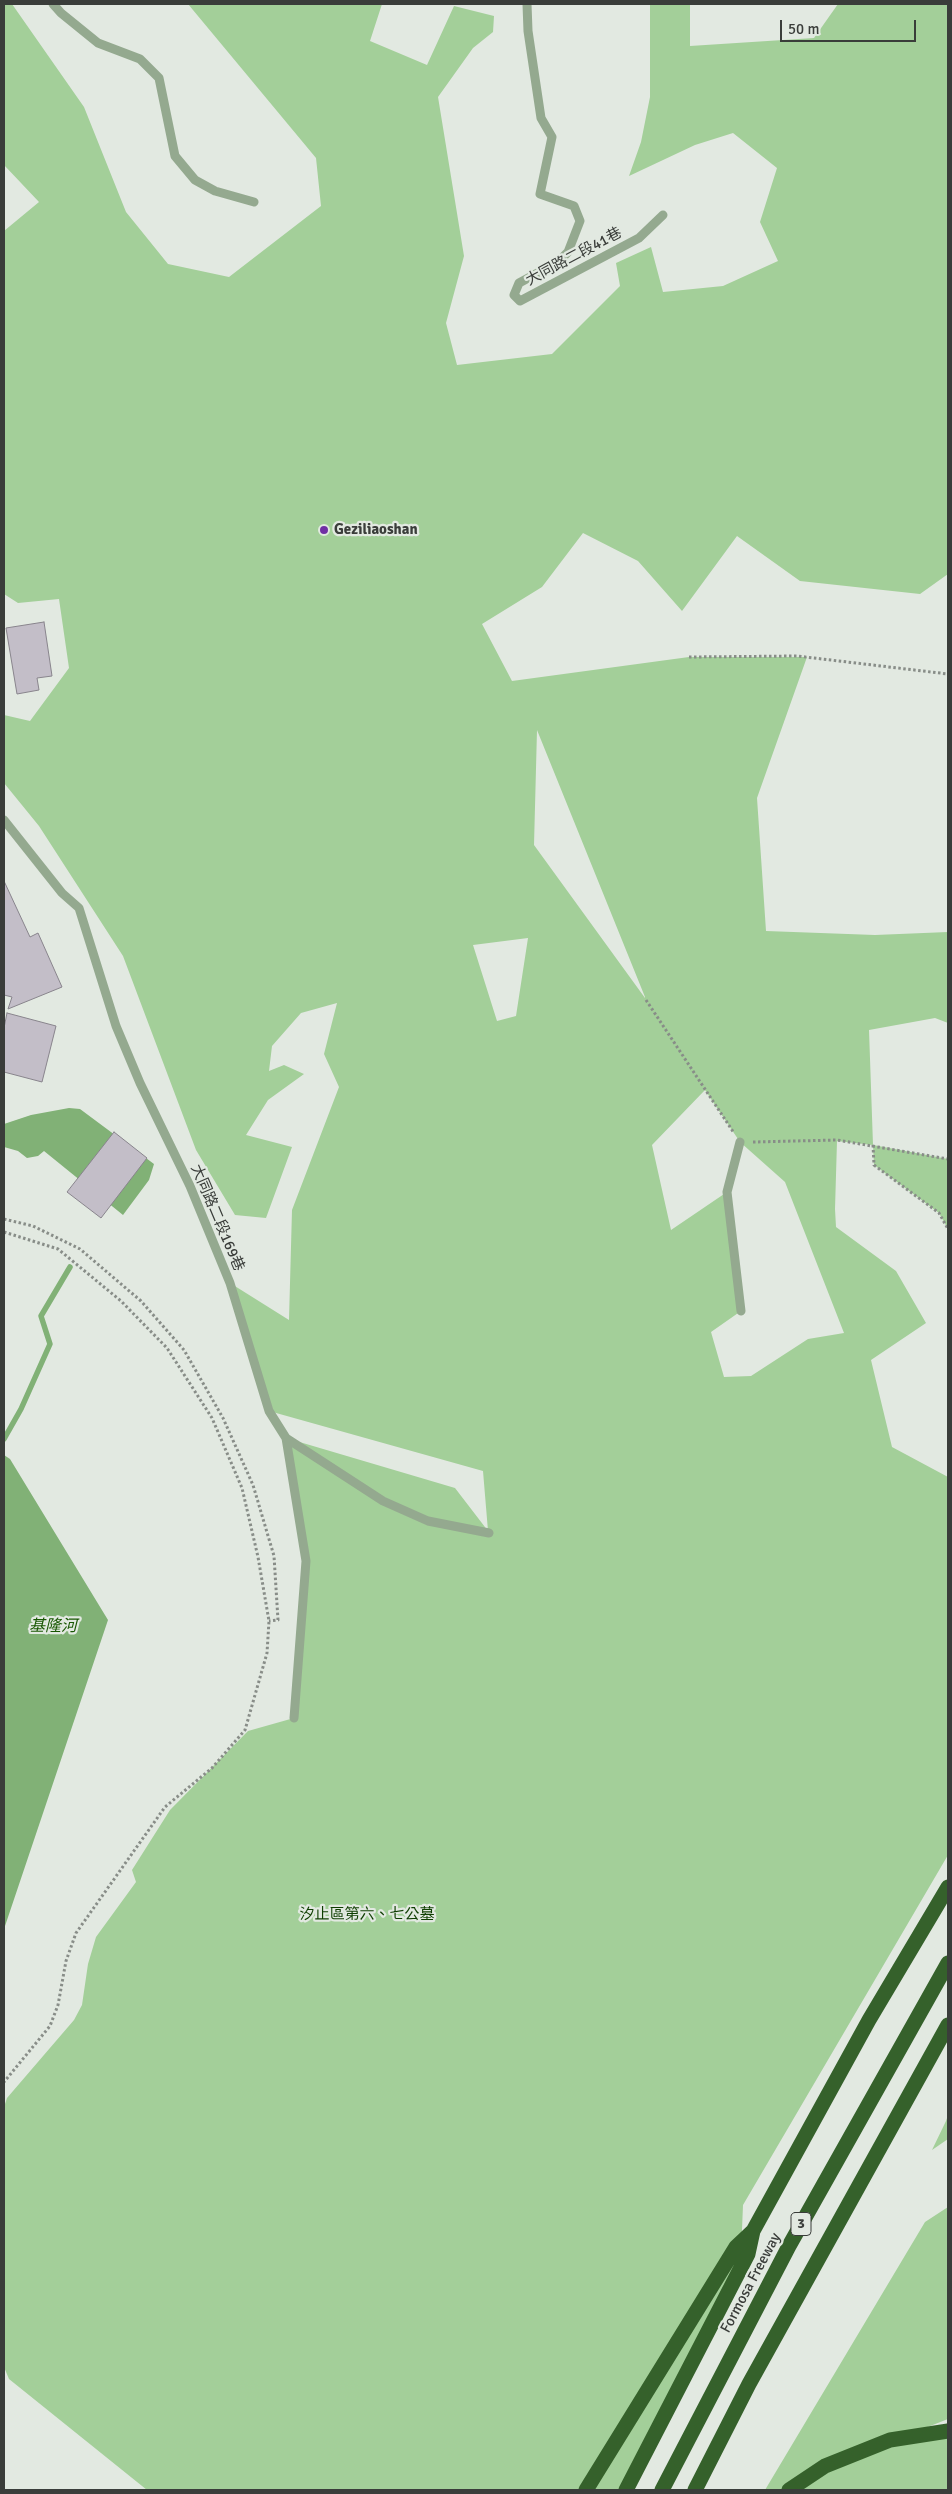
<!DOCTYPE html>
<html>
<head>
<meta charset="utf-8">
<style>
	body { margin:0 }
	#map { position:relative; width:952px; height:2494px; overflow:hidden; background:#e2e9e1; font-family:Signika,sans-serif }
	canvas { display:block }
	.frame { position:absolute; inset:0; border:5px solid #3a3d3a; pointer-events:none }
	.scale { position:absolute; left:780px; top:20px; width:136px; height:22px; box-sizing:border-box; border:2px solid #3a3d3a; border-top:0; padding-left:6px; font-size:15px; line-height:18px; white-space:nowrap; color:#3a3d3a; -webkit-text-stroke:4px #e2e9e1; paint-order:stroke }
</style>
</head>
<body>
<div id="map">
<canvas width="952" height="2494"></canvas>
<div class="frame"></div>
<div class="scale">50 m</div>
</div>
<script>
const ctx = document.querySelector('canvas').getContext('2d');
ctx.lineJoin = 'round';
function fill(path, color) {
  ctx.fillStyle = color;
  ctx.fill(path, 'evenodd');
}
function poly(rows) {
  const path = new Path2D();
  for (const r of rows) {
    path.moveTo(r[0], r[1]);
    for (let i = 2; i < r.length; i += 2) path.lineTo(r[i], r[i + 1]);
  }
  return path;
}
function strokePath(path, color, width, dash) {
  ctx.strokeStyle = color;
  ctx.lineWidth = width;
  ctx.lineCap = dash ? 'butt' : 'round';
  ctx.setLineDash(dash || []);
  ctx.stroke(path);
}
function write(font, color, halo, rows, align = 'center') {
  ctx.font = font + ' Signika,"Noto Sans TC",sans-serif';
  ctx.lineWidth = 4.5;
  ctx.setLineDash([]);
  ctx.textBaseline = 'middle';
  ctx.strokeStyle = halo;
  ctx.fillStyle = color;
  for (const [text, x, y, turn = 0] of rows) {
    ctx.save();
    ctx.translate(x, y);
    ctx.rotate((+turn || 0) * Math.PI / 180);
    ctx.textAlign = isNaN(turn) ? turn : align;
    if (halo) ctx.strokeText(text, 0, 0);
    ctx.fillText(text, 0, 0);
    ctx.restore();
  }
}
fill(poly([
	[4,4,12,4,84,107,126,212,168,264,229,277,321,206,316,158,188,4,382,4,370,41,427,65,454,6,494,16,493,32,473,48,438,97,464,256,446,323,457,365,552,354,620,286,616,263,651,247,663,292,723,286,778,261,760,222,777,168,733,133,695,145,629,176,641,142,650,97,650,4,690,4,690,46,814,38,838,4,948,4,948,574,920,594,800,581,737,536,682,611,638,561,583,533,542,587,482,624,512,681,689,657,807,657,757,798,766,931,875,935,948,932,948,1023,935,1018,869,1030,873,1145,948,1159,948,1229,939,1213,874,1165,873,1145,837,1141,835,1209,836,1227,896,1271,926,1323,871,1360,892,1447,948,1477,948,1855,743,2205,741,2254,620,2490,147,2490,9,2379,4,2367,4,2107,7,2098,74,2020,82,2005,88,1964,96,1937,136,1882,132,1870,170,1810,248,1731,294,1718,306,1561,286,1438,455,1488,488,1531,483,1471,269,1411,230,1283,289,1320,292,1210,339,1087,324,1054,337,1003,301,1013,272,1046,269,1071,284,1065,304,1074,268,1100,246,1135,292,1147,266,1218,235,1215,196,1150,123,956,39,826,4,783,4,715,30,721,69,668,59,599,18,603,4,594,4,231,39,202,4,165],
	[537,730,645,997,645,998,534,845],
	[528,938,516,1016,497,1021,473,945],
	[705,1090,740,1142,785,1182,844,1333,808,1339,751,1376,724,1377,711,1332,741,1311,727,1192,671,1230,652,1145],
	[948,2115,948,2139,932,2150,946,2121],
	[948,2207,948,2419,897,2439,948,2431,948,2490,765,2490,925,2222]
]), '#a3cf99');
fill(poly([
	[69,1108,80,1109,154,1164,149,1180,123,1215,44,1151,38,1156,27,1158,18,1151,4,1147,4,1124,31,1115],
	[4,1455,10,1459,108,1620,4,1929]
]), '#81b176');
strokePath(poly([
	[4,1439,21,1409,50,1344,41,1316,70,1267]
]), '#81b176', 5.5);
const building = poly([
	[44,622,52,676,37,678,39,690,17,694,6,628,44,622],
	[4,881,30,937,38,933,62,987,8,1009,12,997,4,995,4,881],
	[7,1013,56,1026,42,1082,4,1072,4,1028,7,1013],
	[114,1132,147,1158,101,1218,67,1192,114,1132]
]);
fill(building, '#c3bec8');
strokePath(building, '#88848c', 1);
strokePath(poly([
	[689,657,797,656,948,674],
	[646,1000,734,1133],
	[753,1142,837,1140,948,1159],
	[873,1145,874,1165,939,1213,948,1229],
	[4,1219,33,1226,80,1249,141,1301,184,1350,223,1418,253,1485,274,1556,278,1620,269,1621],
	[4,1232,58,1249,121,1301,167,1348,212,1418,242,1488,258,1557,269,1621,267,1653,245,1730,212,1768,165,1807,76,1933,66,1961,58,2005,50,2026,4,2082]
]), '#888d88', 3, [2.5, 2.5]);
strokePath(poly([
	[53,4,61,13,98,43,140,59,159,78,175,156,195,180,215,191,254,202],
	[527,4,528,31,541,118,552,137,540,194,574,206,580,221,568,252,558,262,519,283,514,295,520,301,639,238,663,215],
	[4,820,62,893,79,908,116,1026,140,1083,190,1186,230,1283,269,1411,286,1438,383,1501,428,1521,489,1533],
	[740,1142,727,1192,741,1311],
	[286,1438,306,1561,294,1718]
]), '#94a98f', 9);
strokePath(poly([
	[586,2490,736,2247,753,2231],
	[626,2490,748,2254,753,2231,869,2020,948,1887],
	[662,2490,789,2246,948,1963],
	[695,2490,749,2384,948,2025],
	[789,2490,825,2466,890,2440,948,2431]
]), '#35612b', 15);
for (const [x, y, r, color] of [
	[324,530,5,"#702fa4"]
]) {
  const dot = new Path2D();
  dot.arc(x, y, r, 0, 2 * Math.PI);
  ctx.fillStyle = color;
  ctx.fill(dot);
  strokePath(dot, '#e2e9e1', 2);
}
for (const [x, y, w] of [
	[801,2224,20]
]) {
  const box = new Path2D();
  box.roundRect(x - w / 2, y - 11.5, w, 23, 4);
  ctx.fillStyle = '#e2e9e1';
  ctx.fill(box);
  strokePath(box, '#3a3d3a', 1);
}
write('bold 14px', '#3a3d3a', null, [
	["3",801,2224]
]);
write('15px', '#3a3d3a', '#e2e9e1', [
	["大同路二段41巷",574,257,-28],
	["大同路二段169巷",217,1218,67],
	["Formosa Freeway",751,2283,-62]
]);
write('bold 15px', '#3a3d3a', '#e2e9e1', [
	["Geziliaoshan",334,530]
], 'left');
write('15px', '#0e3e01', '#e2e9e1', [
	["汐止區第六、七公墓",367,1915]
]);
write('italic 16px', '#185702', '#e2e9e1', [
	["基隆河",53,1627]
]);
</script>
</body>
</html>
